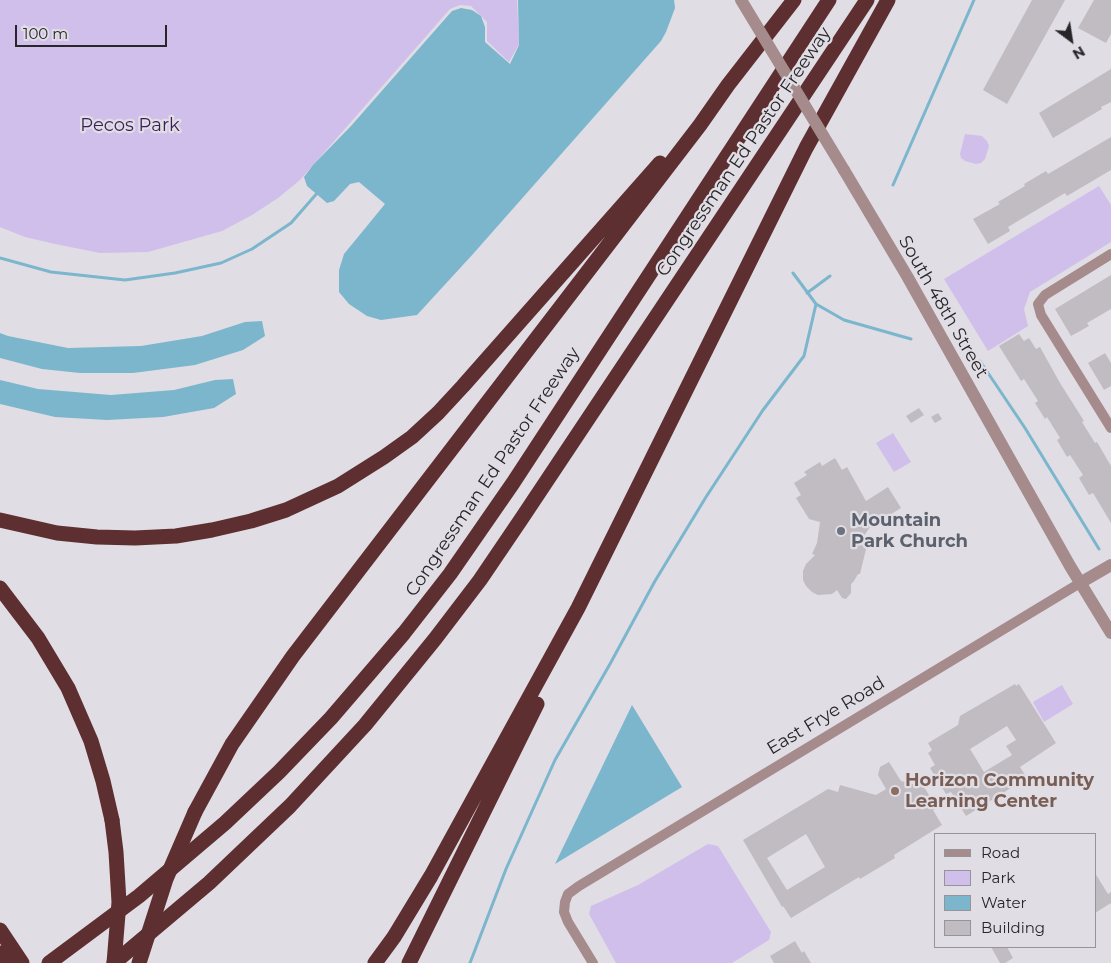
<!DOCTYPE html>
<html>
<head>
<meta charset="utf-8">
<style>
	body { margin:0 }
	#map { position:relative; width:1111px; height:963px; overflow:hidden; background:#e0dde4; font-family:Montserrat,sans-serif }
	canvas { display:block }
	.legend { position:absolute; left:934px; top:833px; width:162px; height:115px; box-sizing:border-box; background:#e0dde4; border:1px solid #969499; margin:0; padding:6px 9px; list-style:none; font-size:15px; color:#272629 }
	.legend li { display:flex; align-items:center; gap:10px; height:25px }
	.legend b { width:25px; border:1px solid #969499 }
	.north { position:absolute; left:1046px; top:15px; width:50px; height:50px; -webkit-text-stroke:4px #e0dde4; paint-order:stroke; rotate:149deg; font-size:14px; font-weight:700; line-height:20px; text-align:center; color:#272629 }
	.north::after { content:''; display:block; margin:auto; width:18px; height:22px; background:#272629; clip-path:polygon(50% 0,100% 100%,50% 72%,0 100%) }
	.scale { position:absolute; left:15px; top:25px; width:152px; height:22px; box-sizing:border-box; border:2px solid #272629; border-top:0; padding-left:6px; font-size:15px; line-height:18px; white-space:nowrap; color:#272629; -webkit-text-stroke:4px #e0dde4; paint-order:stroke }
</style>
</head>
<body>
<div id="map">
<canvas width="1111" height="963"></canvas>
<ul class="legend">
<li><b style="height:6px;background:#a58b8b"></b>Road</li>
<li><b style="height:14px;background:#d0bfeb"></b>Park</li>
<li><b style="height:14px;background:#7bb6cd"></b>Water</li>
<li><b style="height:14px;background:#c1bcc2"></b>Building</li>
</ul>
<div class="north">N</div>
<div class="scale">100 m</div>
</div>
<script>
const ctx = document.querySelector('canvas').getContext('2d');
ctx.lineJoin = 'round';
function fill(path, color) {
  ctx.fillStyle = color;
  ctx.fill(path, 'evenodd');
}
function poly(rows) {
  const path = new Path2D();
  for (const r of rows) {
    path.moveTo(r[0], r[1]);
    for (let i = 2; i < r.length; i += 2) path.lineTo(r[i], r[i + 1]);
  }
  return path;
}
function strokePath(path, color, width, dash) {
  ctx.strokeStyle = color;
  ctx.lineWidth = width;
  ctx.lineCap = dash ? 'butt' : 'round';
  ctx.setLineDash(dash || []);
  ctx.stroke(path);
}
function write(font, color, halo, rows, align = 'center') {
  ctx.font = font + ' Montserrat,sans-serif';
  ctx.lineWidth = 4.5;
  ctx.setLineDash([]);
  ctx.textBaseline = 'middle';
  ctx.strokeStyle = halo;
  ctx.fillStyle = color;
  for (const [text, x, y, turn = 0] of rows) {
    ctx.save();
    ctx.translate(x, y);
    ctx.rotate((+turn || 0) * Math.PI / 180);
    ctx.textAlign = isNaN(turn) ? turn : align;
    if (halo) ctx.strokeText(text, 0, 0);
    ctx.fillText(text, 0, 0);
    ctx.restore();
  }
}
fill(poly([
	[0,0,517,0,519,44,509,62,487,41,487,22,471,6,460,5,450,9,300,180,278,198,252,215,222,231,148,252,100,253,55,244,25,237,0,227],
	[965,134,982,136,987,141,989,146,985,159,981,163,976,164,965,161,961,158,960,154],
	[1099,186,1111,205,1111,242,1030,292,1024,309,1028,326,988,351,944,279],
	[893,433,911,462,894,472,876,443],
	[1062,685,1073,704,1044,722,1033,702],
	[708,844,718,846,771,932,769,940,732,963,616,963,589,914,591,906,638,885]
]), '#d0bfeb');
fill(poly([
	[518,0,674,0,675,8,666,32,661,41,473,254,417,315,381,320,367,316,349,304,339,292,339,270,344,254,385,204,359,182,350,184,334,201,327,203,307,186,304,177,313,165,351,126,452,11,461,8,472,10,481,16,485,27,485,42,510,64,519,45],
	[262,321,265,336,243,350,195,365,133,373,80,373,42,369,0,358,0,333,8,336,68,348,141,346,202,336,245,322],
	[233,379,236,394,214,408,163,417,107,420,55,417,0,404,0,380,38,389,111,395,174,390,215,380],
	[632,705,682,787,555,864]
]), '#7bb6cd');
strokePath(poly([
	[893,185,974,0],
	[0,258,51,272,125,280,175,273,221,263,252,249,291,223,319,191],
	[807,293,830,276],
	[816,304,844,320,911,339],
	[980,361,1025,428,1099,549],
	[470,963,506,869,555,760,610,664,655,581,706,497,763,410,804,356,816,304,793,273]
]), '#7bb6cd', 3);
fill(poly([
	[1032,0,1065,0,1007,104,983,90],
	[1094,0,1111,0,1111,34,1106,43,1078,28],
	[1111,69,1111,102,1101,107,1102,109,1053,138,1039,113],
	[1111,137,1111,170,1067,196,1065,193,1008,227,1010,231,988,244,973,219,1000,204,998,202,1025,186,1024,184,1046,171,1048,174],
	[1111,275,1111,309,1087,323,1089,326,1071,336,1055,309],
	[1019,334,1024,341,1029,338,1036,349,1040,347,1060,383,1084,421,1082,422,1095,443,1097,442,1111,466,1111,523,1093,493,1089,495,1079,478,1083,475,1070,455,1067,457,1057,440,1060,438,1047,417,1045,419,1035,403,1038,401,1024,379,1021,381,999,346],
	[1105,353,1111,363,1111,386,1104,390,1088,363],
	[919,408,924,415,911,423,906,416],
	[938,413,942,419,935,423,931,417],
	[835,458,842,470,847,467,866,501,888,487,901,508,870,527,859,543,867,545,860,574,858,574,854,581,851,584,851,593,846,599,842,598,837,590,832,594,818,595,812,592,806,586,803,580,803,571,806,564,815,555,812,554,817,543,820,522,809,519,796,498,801,495,794,483,807,475,804,472,820,462,822,466],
	[1015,684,1016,686,1019,684,1056,743,1020,767,1027,778,966,816,951,792,946,794,930,768,935,765,928,753,932,750,928,743,958,725,960,716],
	[1007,726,1016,740,1006,746,1012,755,984,772,970,749],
	[889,762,901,781,924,787,937,808,933,810,942,825,894,855,895,858,860,879,859,877,791,918,783,906,782,907,743,840,828,789,838,792,840,785,876,795,886,789,878,775,880,767],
	[806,834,825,867,787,890,767,858],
	[1095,873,1108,894,1111,892,1111,903,1095,913],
	[795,941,802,953,804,951,811,963,774,963,770,956],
	[991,947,1007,947,1013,958,1005,963,1000,963]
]), '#c1bcc2');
strokePath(poly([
	[1111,254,1045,295,1038,304,1041,315,1111,428],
	[593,963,568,922,564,912,565,902,568,894,579,886,1080,583]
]), '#a58b8b', 10);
strokePath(poly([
	[844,170,907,276,1070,566,1111,633],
	[1080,583,1111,565]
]), '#a58b8b', 12);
strokePath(poly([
	[0,520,57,533,97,537,135,538,176,536,212,530,251,521,286,510,338,486,384,457,412,437,438,413,463,386,660,163],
	[0,588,38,638,68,688,91,741,103,781,112,820],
	[195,812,232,744,293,656,700,125,728,85,794,0],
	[0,930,22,963],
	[0,953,6,963],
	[49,963,139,896,225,823,279,772,331,718,404,633,450,574,513,483,829,0],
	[114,963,209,883,290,806,365,725,435,639,480,580,522,518,867,0],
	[375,963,394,937,431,876,578,608,806,148,888,0],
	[409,963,537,704]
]), '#5e2f30', 15);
strokePath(poly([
	[741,0,844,170]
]), '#a58b8b', 12);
strokePath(poly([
	[112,820,116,852,119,902,114,963],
	[139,963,166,879,195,812]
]), '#5e2f30', 15);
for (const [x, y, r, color] of [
	[841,531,5,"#6b7280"],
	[895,791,5,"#8d6e63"]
]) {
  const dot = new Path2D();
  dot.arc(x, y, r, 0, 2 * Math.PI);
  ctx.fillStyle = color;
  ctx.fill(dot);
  strokePath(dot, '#e0dde4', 2);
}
write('18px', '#391f57', '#e0dde4', [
	["Pecos Park",130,126]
]);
write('18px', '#272629', '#e0dde4', [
	["Congressman Ed Pastor Freeway",744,152,-56],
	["South 48th Street",943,307,60],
	["Congressman Ed Pastor Freeway",493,472,-56],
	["East Frye Road",826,716,-31]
]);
write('bold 18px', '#5b616d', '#e0dde4', [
	["Mountain",851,521],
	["Park Church",851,542]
], 'left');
write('bold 18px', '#785e54', '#e0dde4', [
	["Horizon Community",905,781],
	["Learning Center",905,802]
], 'left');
</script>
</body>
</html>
